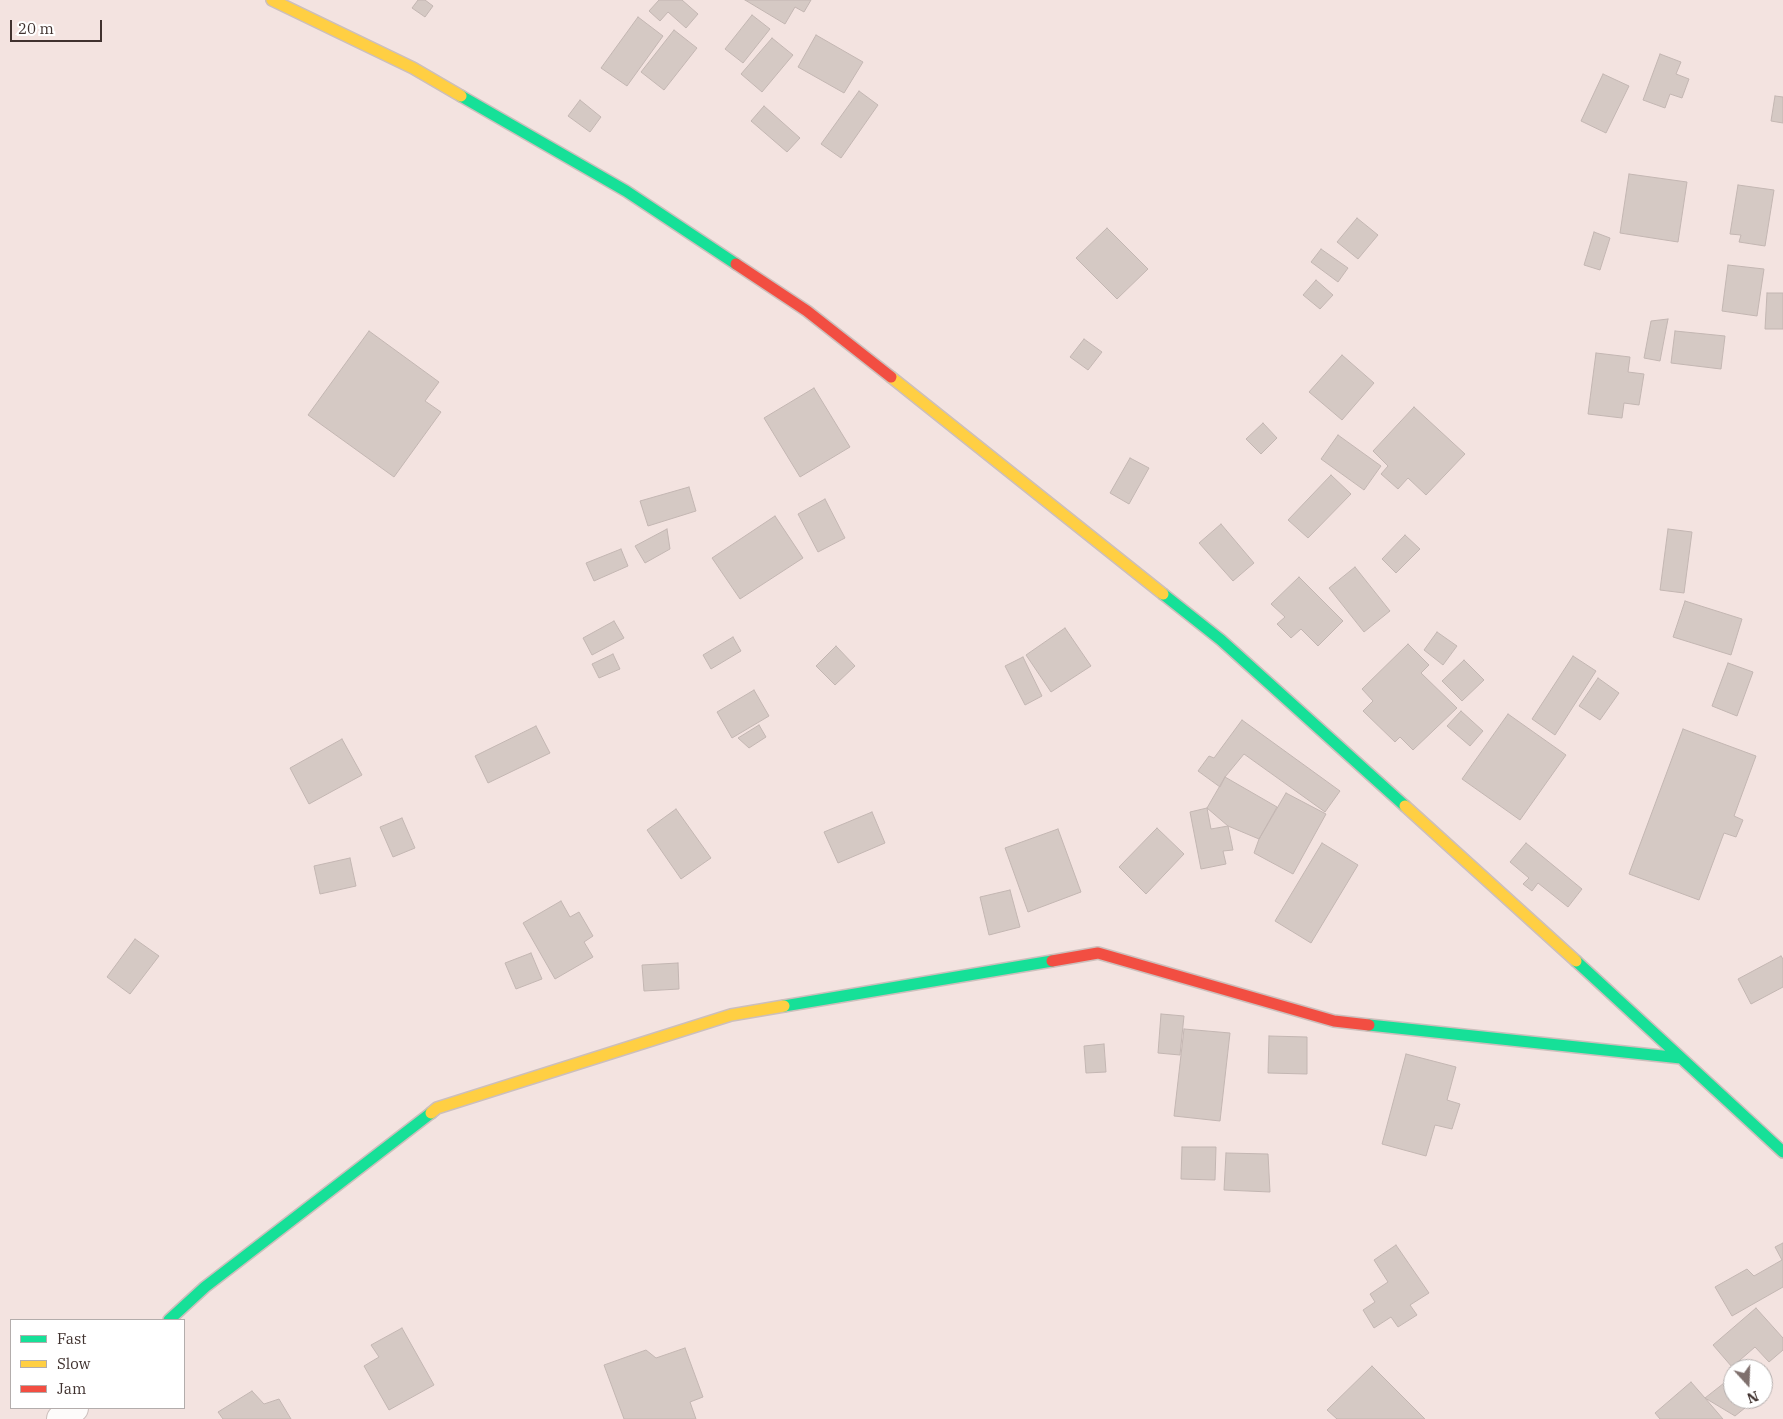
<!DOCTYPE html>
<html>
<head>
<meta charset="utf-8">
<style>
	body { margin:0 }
	#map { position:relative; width:1783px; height:1419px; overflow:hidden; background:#f3e3e0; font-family:"IBM Plex Serif",serif }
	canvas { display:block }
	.legend { position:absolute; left:10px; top:1319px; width:175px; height:90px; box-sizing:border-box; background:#fff; border:1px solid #b3adac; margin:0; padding:6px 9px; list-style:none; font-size:15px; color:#40322f }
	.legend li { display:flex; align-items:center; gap:10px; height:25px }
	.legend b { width:25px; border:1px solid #b3adac }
	.north { position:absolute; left:1723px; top:1359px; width:50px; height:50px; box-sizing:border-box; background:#fff; border:1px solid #b3adac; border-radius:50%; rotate:160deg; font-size:14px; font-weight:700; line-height:20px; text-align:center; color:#40322f }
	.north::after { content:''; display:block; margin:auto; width:18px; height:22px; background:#7f706d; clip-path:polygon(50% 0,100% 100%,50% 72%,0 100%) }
	.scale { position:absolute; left:10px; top:20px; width:92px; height:22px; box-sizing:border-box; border:2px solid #40322f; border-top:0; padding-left:6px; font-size:15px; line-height:18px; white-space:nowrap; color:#40322f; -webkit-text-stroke:4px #fff; paint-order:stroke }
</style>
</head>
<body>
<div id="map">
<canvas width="1783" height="1419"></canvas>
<ul class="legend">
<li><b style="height:6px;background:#16e098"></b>Fast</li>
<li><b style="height:6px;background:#ffcf43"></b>Slow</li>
<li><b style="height:6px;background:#f24e42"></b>Jam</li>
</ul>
<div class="north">N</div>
<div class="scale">20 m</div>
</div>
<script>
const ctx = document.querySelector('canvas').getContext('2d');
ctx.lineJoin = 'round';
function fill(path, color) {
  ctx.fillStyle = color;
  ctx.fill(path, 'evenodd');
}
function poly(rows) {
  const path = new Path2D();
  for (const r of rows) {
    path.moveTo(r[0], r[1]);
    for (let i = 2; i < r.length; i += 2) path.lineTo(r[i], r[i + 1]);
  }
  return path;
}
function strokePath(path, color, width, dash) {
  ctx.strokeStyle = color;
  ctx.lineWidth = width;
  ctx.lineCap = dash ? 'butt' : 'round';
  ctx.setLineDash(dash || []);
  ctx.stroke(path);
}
const building = poly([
	[418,0,425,0,433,6,425,17,412,8,418,0],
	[659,0,682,0,698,14,686,28,668,12,660,21,649,11,659,0],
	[745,0,811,0,804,12,795,7,785,24,745,0],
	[752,15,770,29,743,63,725,49,752,15],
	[638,17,663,36,627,86,601,68,638,17],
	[674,30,697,48,664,90,641,72,674,30],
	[816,35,863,62,844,93,798,67,816,35],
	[772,38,793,55,762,92,741,74,772,38],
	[1660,54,1681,62,1676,74,1689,79,1682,98,1670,94,1665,108,1643,100,1660,54],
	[1603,74,1629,86,1606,133,1581,121,1603,74],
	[859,91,878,105,841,158,821,144,859,91],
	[1775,96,1783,97,1783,123,1771,121,1775,96],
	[580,100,601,117,590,132,568,116,580,100],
	[764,106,800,138,787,152,751,121,764,106],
	[1629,174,1687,182,1678,242,1620,233,1629,174],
	[1738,185,1774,190,1765,246,1739,242,1741,235,1730,234,1738,185],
	[1357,218,1378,235,1358,259,1337,242,1357,218],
	[1107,228,1148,269,1117,299,1076,258,1107,228],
	[1594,232,1610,238,1600,270,1584,265,1594,232],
	[1321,249,1348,268,1338,282,1311,262,1321,249],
	[1728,265,1764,269,1757,316,1722,311,1728,265],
	[1316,280,1333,295,1320,309,1303,295,1316,280],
	[1767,293,1783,293,1783,329,1765,329,1767,293],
	[1668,319,1660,361,1644,358,1651,321,1668,319],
	[369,331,439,382,425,401,441,412,394,477,308,415,369,331],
	[1675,331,1725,336,1721,369,1671,363,1675,331],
	[1084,339,1102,352,1088,370,1070,357,1084,339],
	[1596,353,1630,357,1628,372,1644,374,1639,405,1624,403,1622,418,1588,414,1596,353],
	[1342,355,1374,383,1342,420,1309,392,1342,355],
	[814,388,850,447,800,477,764,418,814,388],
	[1414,407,1465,454,1426,495,1408,478,1398,489,1381,474,1388,466,1373,451,1414,407],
	[1263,423,1277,438,1261,454,1246,439,1263,423],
	[1338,435,1381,466,1364,490,1321,459,1338,435],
	[1130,458,1149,468,1129,504,1110,493,1130,458],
	[1331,475,1351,494,1308,538,1288,520,1331,475],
	[689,487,696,511,648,526,640,501,689,487],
	[825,499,845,538,818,552,798,514,825,499],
	[775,516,803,558,740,599,712,558,775,516],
	[1221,524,1254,563,1233,581,1199,543,1221,524],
	[667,529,670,549,645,563,635,546,667,529],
	[1668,529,1692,532,1684,593,1660,590,1668,529],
	[1405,535,1420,549,1396,573,1382,559,1405,535],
	[621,549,628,566,594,581,586,563,621,549],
	[1355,567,1390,611,1364,632,1329,588,1355,567],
	[1299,577,1343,621,1318,646,1301,629,1291,638,1277,624,1285,617,1271,604,1299,577],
	[1685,601,1742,619,1731,655,1673,637,1685,601],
	[614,621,624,638,592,655,583,638,614,621],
	[1065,628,1091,666,1051,692,1026,655,1065,628],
	[1437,632,1457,646,1443,665,1424,650,1437,632],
	[733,637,741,651,711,669,703,655,733,637],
	[1408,644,1429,665,1421,673,1457,708,1413,750,1400,737,1395,742,1363,711,1373,701,1362,689,1408,644],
	[836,646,855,666,835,685,816,666,836,646],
	[613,654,620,669,599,678,592,664,613,654],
	[1573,656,1596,671,1555,735,1532,719,1573,656],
	[1023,657,1042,696,1025,705,1005,666,1023,657],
	[1464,660,1484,680,1462,701,1442,681,1464,660],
	[1728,663,1753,672,1737,716,1712,706,1728,663],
	[1598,678,1619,693,1600,720,1579,706,1598,678],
	[754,690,769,716,732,738,717,712,754,690],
	[1461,711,1483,731,1470,746,1447,726,1461,711],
	[1508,714,1566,755,1520,820,1462,779,1508,714],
	[1242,720,1340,791,1325,812,1244,754,1225,777,1220,787,1198,771,1209,756,1214,758,1242,720],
	[759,725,766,737,749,748,738,738,759,725],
	[536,726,550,753,488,783,475,756,536,726],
	[1683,729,1756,756,1734,816,1743,820,1736,837,1724,833,1699,900,1629,874,1683,729],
	[342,739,362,775,309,804,290,768,342,739],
	[1225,777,1277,807,1259,839,1228,826,1207,808,1225,777],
	[1286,793,1326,814,1293,874,1254,853,1259,839,1286,793],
	[1207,808,1211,829,1228,826,1233,850,1223,851,1226,864,1201,869,1190,812,1207,808],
	[676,809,711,858,681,879,647,830,676,809],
	[872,812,885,843,838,863,824,832,872,812],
	[402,818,415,848,393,857,380,827,402,818],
	[1157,828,1184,854,1146,894,1119,867,1157,828],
	[1058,829,1081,892,1028,912,1005,848,1058,829],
	[1322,843,1358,865,1311,943,1275,921,1322,843],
	[1526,843,1582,889,1568,907,1538,883,1532,891,1523,884,1529,878,1510,862,1526,843],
	[350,858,356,886,320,894,314,866,350,858],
	[1010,890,1020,927,989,935,980,897,1010,890],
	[561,901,570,917,579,912,593,936,584,942,593,957,555,979,523,923,561,901],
	[135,939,159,956,130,994,107,977,135,939],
	[531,953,542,979,516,989,505,963,531,953],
	[1781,956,1783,959,1783,987,1751,1004,1738,979,1781,956],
	[678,963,679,989,644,991,642,965,678,963],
	[1161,1014,1184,1016,1180,1055,1158,1053,1161,1014],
	[1184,1029,1230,1033,1220,1121,1174,1116,1184,1029],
	[1269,1036,1307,1037,1307,1074,1268,1073,1269,1036],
	[1104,1044,1106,1072,1086,1073,1084,1046,1104,1044],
	[1406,1054,1456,1067,1447,1100,1460,1104,1452,1129,1435,1125,1426,1156,1382,1144,1406,1054],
	[1182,1147,1216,1147,1215,1180,1181,1179,1182,1147],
	[1226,1153,1268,1154,1270,1192,1224,1190,1226,1153],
	[1783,1243,1783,1287,1732,1316,1715,1287,1747,1269,1754,1276,1782,1260,1775,1247,1783,1243],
	[1396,1245,1429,1293,1410,1305,1417,1315,1398,1327,1391,1317,1374,1328,1363,1310,1375,1302,1370,1294,1388,1282,1374,1260,1396,1245],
	[1756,1308,1783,1338,1783,1350,1769,1362,1755,1347,1732,1367,1713,1345,1756,1308],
	[402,1328,434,1385,389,1410,364,1366,379,1357,371,1345,402,1328],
	[685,1348,703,1397,690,1402,696,1419,624,1419,604,1365,646,1350,656,1358,685,1348],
	[1372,1366,1425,1419,1337,1419,1327,1410,1372,1366],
	[1733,1376,1733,1399,1756,1399,1735,1416,1705,1398,1733,1376],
	[1691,1382,1705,1398,1723,1419,1660,1419,1655,1413,1691,1382],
	[252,1391,264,1404,279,1399,291,1419,223,1419,218,1412,252,1391]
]);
fill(building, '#d5c9c4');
strokePath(building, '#c3b6b2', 1);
const street = poly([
	[61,1419,74,1408]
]);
const fast = poly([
	[461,96,626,191,736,264],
	[1163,594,1221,640,1405,806],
	[1576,961,1783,1152],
	[784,1006,1052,961],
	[1369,1025,1681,1058],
	[169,1320,205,1287,431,1113]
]);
const slow = poly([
	[272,0,413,68,461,96],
	[891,377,1163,594],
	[1405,806,1576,961],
	[431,1113,437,1108,731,1015,784,1006]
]);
const jam = poly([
	[736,264,807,311,891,377],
	[1052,961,1098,953,1334,1021,1369,1025]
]);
strokePath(street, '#ccbfbc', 30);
strokePath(fast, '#ccbfbc', 14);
strokePath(slow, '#ccbfbc', 14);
strokePath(jam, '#ccbfbc', 14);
strokePath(street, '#fdfbfa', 28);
strokePath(fast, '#16e098', 11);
strokePath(slow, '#ffcf43', 11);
strokePath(jam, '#f24e42', 11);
</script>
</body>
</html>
